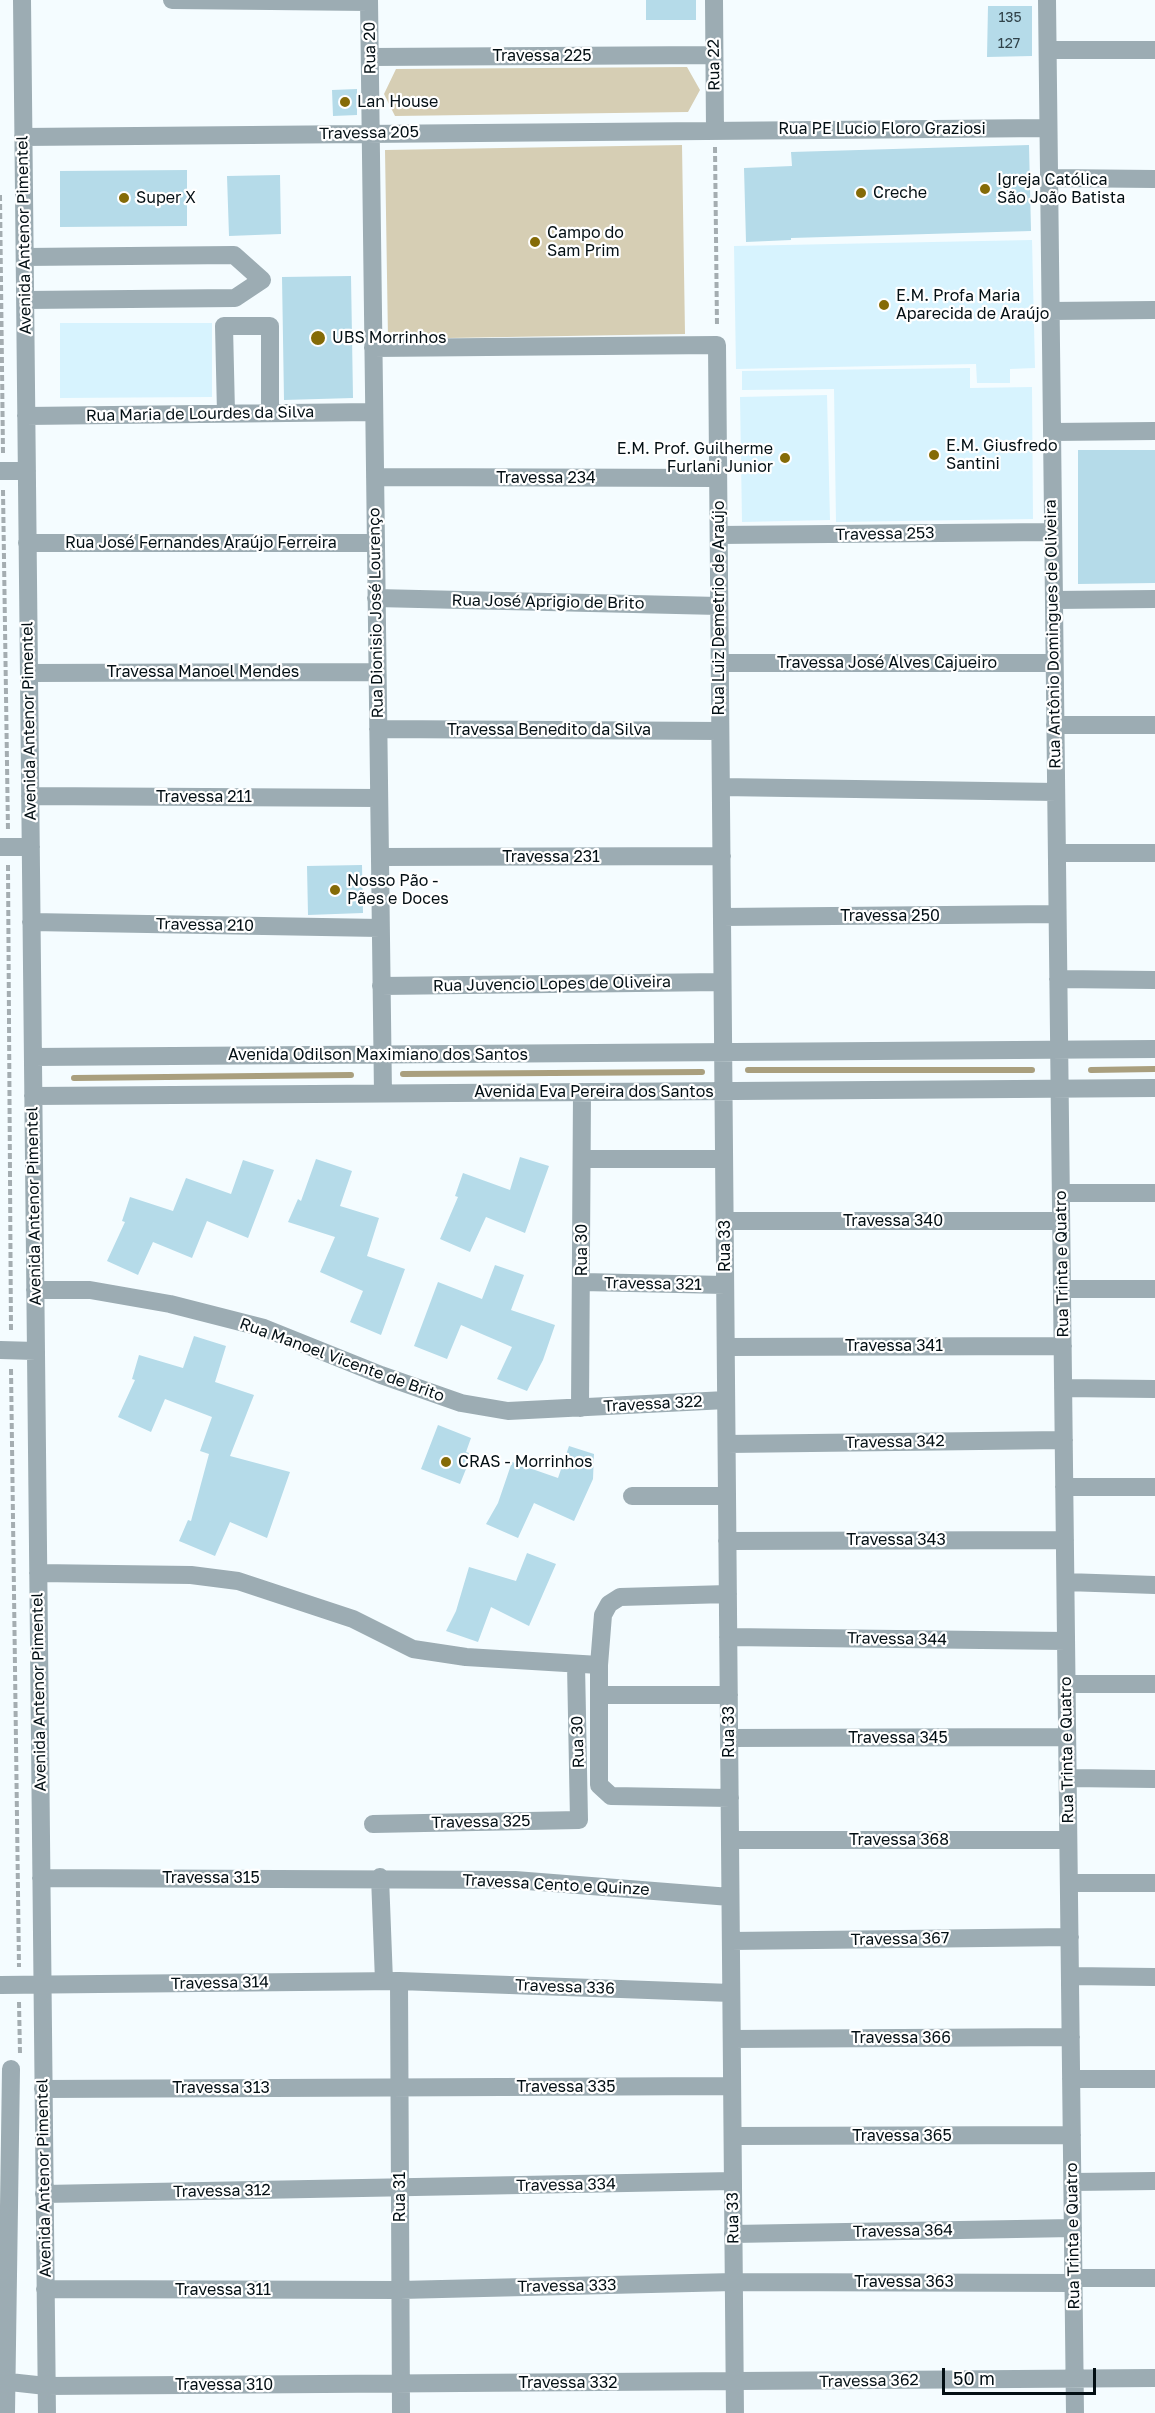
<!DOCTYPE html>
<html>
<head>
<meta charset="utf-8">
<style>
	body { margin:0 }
	#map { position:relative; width:1155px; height:2413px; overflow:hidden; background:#f4fcff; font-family:"Golos Text",sans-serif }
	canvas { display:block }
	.scale { position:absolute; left:942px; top:2368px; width:154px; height:27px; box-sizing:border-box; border:3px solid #030f14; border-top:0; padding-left:8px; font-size:18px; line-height:21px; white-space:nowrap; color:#030f14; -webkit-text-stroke:4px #fff; paint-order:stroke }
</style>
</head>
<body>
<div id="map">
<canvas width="1155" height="2413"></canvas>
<div class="scale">50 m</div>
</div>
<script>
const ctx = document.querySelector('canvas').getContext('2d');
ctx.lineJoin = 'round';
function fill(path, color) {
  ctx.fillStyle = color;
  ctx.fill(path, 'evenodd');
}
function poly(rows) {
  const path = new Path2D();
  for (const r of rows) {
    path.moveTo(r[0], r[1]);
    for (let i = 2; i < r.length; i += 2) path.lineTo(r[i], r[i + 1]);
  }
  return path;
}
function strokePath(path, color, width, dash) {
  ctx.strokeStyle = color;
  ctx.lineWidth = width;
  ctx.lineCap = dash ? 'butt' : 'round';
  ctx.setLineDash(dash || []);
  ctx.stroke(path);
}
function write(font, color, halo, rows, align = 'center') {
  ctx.font = font + ' "Golos Text",sans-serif';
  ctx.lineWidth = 4.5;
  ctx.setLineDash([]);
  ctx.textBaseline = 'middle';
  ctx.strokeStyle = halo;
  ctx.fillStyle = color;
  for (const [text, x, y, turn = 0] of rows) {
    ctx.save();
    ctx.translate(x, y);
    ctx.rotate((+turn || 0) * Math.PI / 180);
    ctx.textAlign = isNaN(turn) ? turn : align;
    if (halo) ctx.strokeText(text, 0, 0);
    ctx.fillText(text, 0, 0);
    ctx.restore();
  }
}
fill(poly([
	[1032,240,1035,368,1010,369,1010,383,977,383,976,364,736,369,734,246],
	[60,323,212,323,212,397,60,398],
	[970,368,970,388,1032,387,1033,519,836,522,834,389,742,390,742,371],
	[827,395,830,520,742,522,740,397]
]), '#d7f3fe');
fill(poly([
	[687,67,700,90,688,112,395,116,384,94,396,69],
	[682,145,685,334,388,339,385,150]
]), '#d6ceb4');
strokePath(poly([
	[748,1070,1032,1070],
	[1091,1070,1155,1069],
	[403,1074,702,1072],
	[74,1078,351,1075]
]), '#a99f7e', 6);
fill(poly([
	[646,0,696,0,696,20,646,20],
	[988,6,1032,6,1032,56,987,57],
	[357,89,357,115,333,116,332,90],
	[1029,145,1031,231,791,238,791,240,746,242,744,168,792,166,791,152],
	[187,170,187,226,60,227,60,171],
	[280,175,281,234,229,236,227,176],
	[351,276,353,398,284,400,282,277],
	[1078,450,1155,450,1155,583,1078,584],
	[362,865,363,913,308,915,307,866],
	[520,1157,549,1166,525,1233,486,1217,470,1252,440,1239,458,1197,455,1196,463,1173,510,1190],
	[316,1159,352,1171,340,1206,379,1218,367,1256,405,1269,381,1335,350,1322,363,1291,320,1272,335,1237,288,1222,298,1199,301,1201],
	[243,1160,274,1170,248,1238,207,1221,192,1258,153,1242,138,1275,107,1261,125,1222,122,1221,130,1197,173,1211,186,1178,231,1194],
	[495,1265,524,1275,511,1310,555,1325,543,1360,527,1391,497,1379,512,1347,461,1325,447,1359,414,1346,438,1282,482,1299],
	[194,1336,226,1346,215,1382,254,1395,230,1456,290,1472,267,1538,230,1522,215,1556,179,1541,188,1520,191,1521,209,1454,200,1451,212,1417,165,1399,151,1432,118,1417,135,1380,132,1379,139,1355,183,1368],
	[438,1425,471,1438,466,1452,472,1454,460,1484,421,1469],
	[569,1446,594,1454,593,1479,574,1521,534,1503,518,1538,486,1524,498,1503,512,1462,558,1478],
	[527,1553,556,1564,529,1626,491,1607,478,1642,446,1631,456,1611,469,1567,516,1581]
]), '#b5dbe9');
strokePath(poly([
	[715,147,717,326],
	[0,195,3,453],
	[3,490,8,831],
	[8,865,11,1332],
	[11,1369,19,1967],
	[19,2002,20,2054]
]), '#a4adb1', 4, [6, 3]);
strokePath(poly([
	[22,0,47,2413],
	[172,0,369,2],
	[369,0,383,1093],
	[714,0,715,130],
	[1047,0,1075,2413],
	[1048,50,1155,50],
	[371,57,714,55],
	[23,137,1048,128],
	[1049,178,1155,179],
	[25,257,234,255,262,280,235,298,26,300],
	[1050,311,1155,310],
	[373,348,717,345,735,2413],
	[226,413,224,326,270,326,270,412],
	[26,416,374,412],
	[1052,432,1155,431],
	[0,471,27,471],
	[375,477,718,478],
	[719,535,1051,532],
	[27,543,376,543],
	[376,598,719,606],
	[1054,600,1155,599],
	[720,663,1054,663],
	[29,673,377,672],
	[1055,725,1155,725],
	[378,729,720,731],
	[721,787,1056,792],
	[30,796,379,798],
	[0,847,31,847],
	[1057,853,1155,853],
	[380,857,722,856],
	[722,917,1057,914],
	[31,922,380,928],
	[1058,979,1155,980],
	[381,986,722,982],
	[33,1057,1155,1049],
	[33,1096,1155,1088],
	[582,1159,724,1159],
	[1061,1193,1155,1193],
	[725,1221,1061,1221],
	[582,1282,725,1285],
	[1062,1289,1155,1289],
	[35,1290,90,1290,170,1304,264,1328,381,1375,461,1403,508,1411,726,1400],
	[726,1347,1063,1346],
	[0,1350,36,1351],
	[1063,1388,1155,1389],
	[580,1408,582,1092],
	[727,1444,1064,1440],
	[1064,1487,1155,1487],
	[632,1496,727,1496],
	[727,1541,1065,1540],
	[38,1573,191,1575,238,1581,353,1619,413,1649,466,1657,599,1665],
	[1066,1582,1155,1585],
	[728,1594,620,1597,609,1604,603,1615,599,1665,599,1785,611,1796,730,1798],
	[728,1637,1066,1641],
	[1067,1684,1155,1684],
	[599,1695,729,1695],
	[729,1738,1067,1737],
	[1068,1778,1155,1779],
	[373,1824,579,1820,576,1664],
	[730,1840,1068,1840],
	[380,1877,384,1981],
	[41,1878,515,1880,730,1897],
	[1069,1883,1155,1883],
	[731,1941,1070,1937],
	[1070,1976,1155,1977],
	[399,1981,401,2413],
	[0,1985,399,1981,731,1993],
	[732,2039,1071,2037],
	[1071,2079,1155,2079],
	[43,2089,732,2086],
	[733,2136,1072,2135],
	[1073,2182,1155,2181],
	[44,2194,733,2181],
	[733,2234,1073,2228],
	[1074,2278,1155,2278],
	[45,2289,400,2290,734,2282,1074,2283],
	[0,2381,46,2386,1155,2378],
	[6,2413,11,2069]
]), '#9cacb3', 18);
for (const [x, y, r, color] of [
	[345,102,6,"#856b07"],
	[985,189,6,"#856b07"],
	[861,193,6,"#856b07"],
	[124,198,6,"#856b07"],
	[535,242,6,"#856b07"],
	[884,305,6,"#856b07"],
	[318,338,8,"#856b07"],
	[934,455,6,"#856b07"],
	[785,458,6,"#856b07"],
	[335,890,6,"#856b07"],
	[446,1462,6,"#856b07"]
]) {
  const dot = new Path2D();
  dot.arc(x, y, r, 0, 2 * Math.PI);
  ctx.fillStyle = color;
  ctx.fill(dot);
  strokePath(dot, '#fff', 2);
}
write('14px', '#304249', null, [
	["135",1010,18],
	["127",1009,44]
]);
write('16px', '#030f14', '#fff', [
	["Rua 20",370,48,-91],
	["Travessa 225",542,56],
	["Rua 22",714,65,-91],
	["Rua PE Lucio Floro Graziosi",882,129],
	["Travessa 205",369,133,-1],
	["Avenida Antenor Pimentel",24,235,-91],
	["Rua Maria de Lourdes da Silva",200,414,-1],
	["Travessa 234",546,478],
	["Travessa 253",885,534,-1],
	["Rua José Fernandes Araújo Ferreira",201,543],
	["Rua José Aprigio de Brito",548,602,1],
	["Rua Luiz Demetrio de Araújo",719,608,-90],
	["Rua Dionisio José Lourenço",376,613,-91],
	["Rua Antônio Domingues de Oliveira",1053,634,-91],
	["Travessa José Alves Cajueiro",887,663],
	["Travessa Manoel Mendes",203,672],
	["Avenida Antenor Pimentel",29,721,-91],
	["Travessa Benedito da Silva",549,730],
	["Travessa 211",204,797],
	["Travessa 231",551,857],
	["Travessa 250",890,916],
	["Travessa 210",205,925,1],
	["Rua Juvencio Lopes de Oliveira",552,984,-1],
	["Avenida Odilson Maximiano dos Santos",378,1055],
	["Avenida Eva Pereira dos Santos",594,1092],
	["Avenida Antenor Pimentel",34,1206,-91],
	["Travessa 340",893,1221],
	["Rua 33",725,1246,-90],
	["Rua 30",582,1250,-90],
	["Rua Trinta e Quatro",1062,1264,-91],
	["Travessa 321",653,1284,1],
	["Travessa 341",894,1346],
	["Rua Manoel Vicente de Brito",342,1360,20],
	["Travessa 322",653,1404,-3],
	["Travessa 342",895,1442,-1],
	["Travessa 343",896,1540],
	["Travessa 344",897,1639,1],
	["Avenida Antenor Pimentel",39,1692,-91],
	["Rua 33",729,1732,-90],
	["Travessa 345",898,1738],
	["Rua 30",578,1742,-92],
	["Rua Trinta e Quatro",1067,1750,-91],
	["Travessa 325",481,1822,-1],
	["Travessa 368",899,1840],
	["Travessa 315",211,1878],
	["Travessa Cento e Quinze",556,1885,3],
	["Travessa 367",900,1939,-1],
	["Travessa 314",220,1983,-1],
	["Travessa 336",565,1987,2],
	["Travessa 366",901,2038],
	["Travessa 335",566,2087],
	["Travessa 313",221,2088],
	["Travessa 365",902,2136],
	["Avenida Antenor Pimentel",44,2178,-91],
	["Travessa 334",566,2185,-1],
	["Travessa 312",222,2191,-1],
	["Rua 31",400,2197,-90],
	["Rua 33",733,2218,-91],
	["Travessa 364",903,2231,-1],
	["Rua Trinta e Quatro",1073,2236,-91],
	["Travessa 363",904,2282],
	["Travessa 333",567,2286,-1],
	["Travessa 311",223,2290],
	["Travessa 362",869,2381,-1],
	["Travessa 332",568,2383],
	["Travessa 310",224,2385]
]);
write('16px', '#030f14', '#fff', [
	["Lan House",357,102],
	["Igreja Católica",997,180],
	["São João Batista",997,198],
	["Creche",873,193],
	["Super X",136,198],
	["Campo do",547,233],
	["Sam Prim",547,251],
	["E.M. Profª Maria",896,296],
	["Aparecida de Araújo",896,314],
	["UBS Morrinhos",332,338],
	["E.M. Giusfredo",946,446],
	["Santini",946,464],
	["E.M. Prof. Guilherme",773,449,"right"],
	["Furlani Junior",773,467,"right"],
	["Nosso Pão -",347,881],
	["Pães e Doces",347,899],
	["CRAS - Morrinhos",458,1462]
], 'left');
</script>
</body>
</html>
